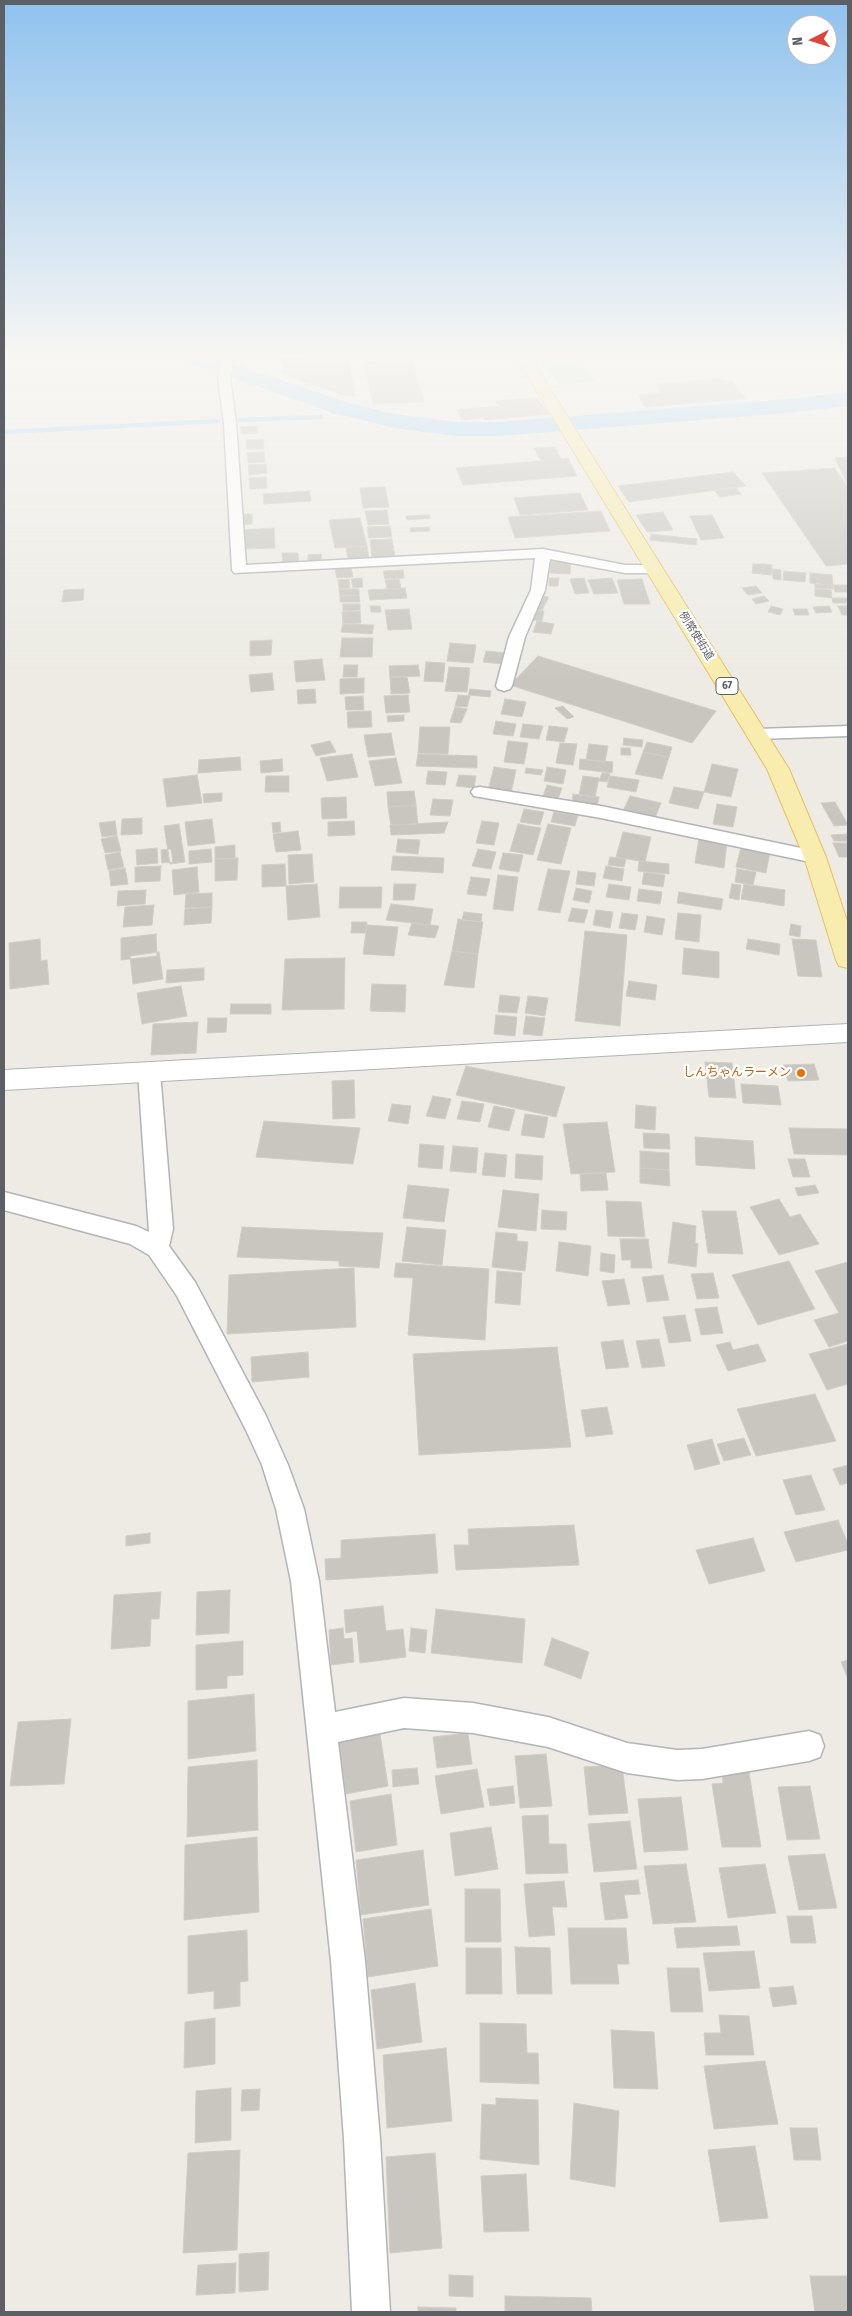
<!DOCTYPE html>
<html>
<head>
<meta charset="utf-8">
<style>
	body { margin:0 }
	#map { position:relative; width:852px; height:2316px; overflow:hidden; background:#edebe4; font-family:"Fira Sans Condensed",sans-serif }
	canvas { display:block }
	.frame { position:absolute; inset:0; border:5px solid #5c5f63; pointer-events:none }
	.north { position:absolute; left:787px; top:15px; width:50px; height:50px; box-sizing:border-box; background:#fff; border:1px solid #bebfc1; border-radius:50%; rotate:265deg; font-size:14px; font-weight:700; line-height:20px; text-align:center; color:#5c5f63 }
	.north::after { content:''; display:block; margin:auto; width:18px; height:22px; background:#db473c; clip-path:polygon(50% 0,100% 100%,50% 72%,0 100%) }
</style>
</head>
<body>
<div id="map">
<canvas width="852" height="2316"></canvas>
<div class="frame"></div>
<div class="north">N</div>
</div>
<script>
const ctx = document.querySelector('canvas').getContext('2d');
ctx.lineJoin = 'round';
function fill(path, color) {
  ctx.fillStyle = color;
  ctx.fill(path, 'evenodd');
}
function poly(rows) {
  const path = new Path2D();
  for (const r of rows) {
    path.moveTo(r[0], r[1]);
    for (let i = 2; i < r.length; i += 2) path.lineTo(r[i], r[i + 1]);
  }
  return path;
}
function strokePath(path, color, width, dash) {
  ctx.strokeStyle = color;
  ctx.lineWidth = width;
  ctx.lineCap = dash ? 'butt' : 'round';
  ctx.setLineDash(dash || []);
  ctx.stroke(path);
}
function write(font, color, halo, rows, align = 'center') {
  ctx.font = font + ' "Fira Sans Condensed","Noto Sans JP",sans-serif';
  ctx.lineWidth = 4.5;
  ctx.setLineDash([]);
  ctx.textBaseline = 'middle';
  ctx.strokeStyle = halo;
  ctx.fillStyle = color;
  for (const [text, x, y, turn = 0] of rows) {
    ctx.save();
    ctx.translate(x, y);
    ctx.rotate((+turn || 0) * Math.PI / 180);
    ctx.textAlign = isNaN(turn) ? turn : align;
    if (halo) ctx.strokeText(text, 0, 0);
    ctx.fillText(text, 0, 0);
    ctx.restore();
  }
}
fill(poly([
	[539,357,575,357,595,381,560,385]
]), '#c3e3c2');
strokePath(poly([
	[333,412,342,408],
	[4,418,4,420],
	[240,420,321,417],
	[4,432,219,421]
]), '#a9d6f8', 4.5);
fill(poly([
	[181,357,211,357,350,403,394,414,456,422,500,422,788,399,848,392,848,406,788,413,500,436,456,436,394,428,334,413,184,361,181,357]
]), '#a9d6f8');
const building = poly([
	[316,357,348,357,355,396,346,396,283,374,281,359,316,357],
	[412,360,424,402,373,404,364,362,412,360],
	[720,379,732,381,745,399,645,407,638,395,661,393,656,384,720,379],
	[537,398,549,414,485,420,483,418,462,420,457,410,499,406,496,401,537,398],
	[257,426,258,433,242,434,241,427,257,426],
	[263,439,264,449,247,449,246,440,263,439],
	[555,447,561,459,568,458,577,476,463,485,456,468,541,461,534,448,555,447],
	[264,452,265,462,248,463,247,453,264,452],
	[848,457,848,486,835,458,848,457],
	[266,464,267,473,249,475,248,465,266,464],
	[834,468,848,487,848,564,826,566,762,473,834,468],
	[733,472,746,486,629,502,618,486,733,472],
	[266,477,267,488,250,489,249,478,266,477],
	[385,487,389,507,363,508,360,488,385,487],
	[735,487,741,494,720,497,714,490,735,487],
	[309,491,311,501,264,504,263,494,309,491],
	[580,493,588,510,520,515,514,498,580,493],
	[387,510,389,524,368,525,365,511,387,510],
	[601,511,610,531,515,538,508,517,601,511],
	[663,512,673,530,647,532,636,515,663,512],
	[241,514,252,514,252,524,241,525,241,514],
	[429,515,430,518,407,520,406,516,429,515],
	[712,515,724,538,701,540,690,516,712,515],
	[360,518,367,546,335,548,329,520,360,518],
	[390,526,392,537,369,538,367,527,390,526],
	[429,527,430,531,410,532,410,528,429,527],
	[274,528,275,548,244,549,244,530,274,528],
	[651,534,697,539,696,545,650,540,651,534],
	[392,539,395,557,372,557,370,540,392,539],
	[367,546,369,559,348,560,346,547,367,546],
	[282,553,298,553,299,562,283,563,282,553],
	[321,554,322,561,308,562,308,555,321,554],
	[551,561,571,562,570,574,550,573,551,561],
	[753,564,763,564,762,574,752,573,753,564],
	[763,564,772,565,771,575,762,574,763,564],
	[351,568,353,577,337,578,335,569,351,568],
	[772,569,781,570,781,580,773,579,772,569],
	[403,570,404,578,385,579,383,571,403,570],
	[784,571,806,573,805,582,783,580,784,571],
	[810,573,832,575,833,585,810,583,810,573],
	[362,578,363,587,353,588,351,579,362,578],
	[549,578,559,578,558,586,549,586,549,578],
	[584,578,589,593,575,594,570,579,584,578],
	[612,578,618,593,594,594,588,580,612,578],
	[349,579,350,588,339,589,338,580,349,579],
	[399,579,401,588,387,589,385,580,399,579],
	[642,579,650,604,624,604,617,580,642,579],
	[815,584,832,585,833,589,815,588,815,584],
	[833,585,848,585,848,592,835,592,833,585],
	[756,586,762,593,748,595,742,588,756,586],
	[405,588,407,598,370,600,368,590,405,588],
	[84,589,83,600,62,602,64,590,84,589],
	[339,589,359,589,359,595,340,596,339,589],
	[815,589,831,590,832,598,815,596,815,589],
	[359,595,360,602,340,602,340,596,359,595],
	[542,596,549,597,542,610,536,609,542,596],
	[764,596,769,601,756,604,752,599,764,596],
	[832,598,848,598,848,603,833,603,832,598],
	[343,604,360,604,360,610,343,611,343,604],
	[370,606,380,606,381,612,371,612,370,606],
	[771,606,783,609,780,615,768,612,771,606],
	[829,606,832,612,816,613,813,607,829,606],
	[838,606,848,606,848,615,842,615,838,606],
	[409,609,412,629,388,630,385,610,409,609],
	[793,609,807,609,809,615,795,615,793,609],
	[536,610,544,611,542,621,533,620,536,610],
	[360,611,361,623,343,624,342,612,360,611],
	[537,621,554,624,551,634,533,632,537,621],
	[343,624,374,625,372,634,341,632,343,624],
	[342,638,373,638,372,657,340,657,342,638],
	[272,640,271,655,250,656,250,641,272,640],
	[450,643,476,645,473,663,447,661,450,643],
	[486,651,506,653,503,664,483,662,486,651],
	[538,656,716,711,692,743,510,685,538,656],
	[322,659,325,680,296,682,294,661,322,659],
	[426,662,445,663,443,682,424,681,426,662],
	[344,665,358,665,357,677,343,677,344,665],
	[418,665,420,676,390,677,389,666,418,665],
	[449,667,470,668,467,692,445,691,449,667],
	[272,673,274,690,251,692,249,675,272,673],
	[390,677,407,677,410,693,391,694,390,677],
	[364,678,364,693,340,694,340,679,364,678],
	[315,689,316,703,298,704,297,690,315,689],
	[470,689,491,691,490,697,468,695,470,689],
	[408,695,410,712,386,713,384,696,408,695],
	[458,695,470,696,467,707,455,706,458,695],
	[363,696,364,710,346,710,345,697,363,696],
	[505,699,526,702,522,717,501,714,505,699],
	[563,706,574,717,567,719,555,708,563,706],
	[455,707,467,709,461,723,450,722,455,707],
	[371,711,372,727,348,728,347,712,371,711],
	[404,715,404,721,388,722,387,716,404,715],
	[496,721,516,724,513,736,493,734,496,721],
	[523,724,543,726,539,739,520,737,523,724],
	[549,726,568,728,564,742,546,740,549,726],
	[420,727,450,727,448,754,418,753,420,727],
	[391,733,395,755,368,757,364,735,391,733],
	[624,738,643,740,642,747,623,745,624,738],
	[330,741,336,752,316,756,311,745,330,741],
	[508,741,528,743,524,764,504,762,508,741],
	[647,742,672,747,669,757,643,752,647,742],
	[560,743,577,744,573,765,556,763,560,743],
	[589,744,608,746,605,762,586,760,589,744],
	[621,748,630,748,631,755,621,755,621,748],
	[643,752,669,757,662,779,635,774,643,752],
	[352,754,358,777,327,781,320,758,352,754],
	[418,754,477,756,477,768,416,766,418,754],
	[240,757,241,770,198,773,199,760,240,757],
	[396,758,402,783,375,786,369,761,396,758],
	[282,759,283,771,261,773,260,761,282,759],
	[580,759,613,762,612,773,579,769,580,759],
	[712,764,738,769,731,797,704,792,712,764],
	[494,767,516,770,511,793,488,791,494,767],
	[547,767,566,770,563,784,544,781,547,767],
	[526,768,543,770,541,775,525,773,526,768],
	[428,771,447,772,445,785,426,784,428,771],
	[602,773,610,774,607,782,599,781,602,773],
	[197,775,202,803,167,807,163,779,197,775],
	[459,775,476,776,474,788,456,786,459,775],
	[266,776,289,776,289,792,265,792,266,776],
	[583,776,599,778,595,797,579,795,583,776],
	[610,776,639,780,636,792,607,787,610,776],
	[547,785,562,788,557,802,542,799,547,785],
	[674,787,704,792,698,809,669,803,674,787],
	[414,791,416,805,388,807,387,792,414,791],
	[222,793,222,801,204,803,203,794,222,793],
	[573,794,599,797,597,807,572,804,573,794],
	[630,796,661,803,655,818,623,811,630,796],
	[346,797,347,818,322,819,321,798,346,797],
	[433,799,453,800,450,816,430,815,433,799],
	[835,802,848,825,834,826,821,803,835,802],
	[717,804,737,807,733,827,713,824,717,804],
	[416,805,418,824,391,825,388,807,416,805],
	[524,809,544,812,540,825,520,822,524,809],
	[554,812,578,815,575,826,551,822,554,812],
	[142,818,142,834,121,835,122,819,142,818],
	[212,819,215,843,188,846,185,822,212,819],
	[115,821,117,835,102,837,99,823,115,821],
	[354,821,355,835,328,836,328,822,354,821],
	[482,821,499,823,494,845,476,843,482,821],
	[280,822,281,832,273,833,272,823,280,822],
	[448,822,444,833,391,835,390,825,448,822],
	[179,824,185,862,170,864,164,826,179,824],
	[518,824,541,828,533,855,510,851,518,824],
	[548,824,571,828,561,864,537,860,548,824],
	[298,831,301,850,276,852,273,834,298,831],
	[623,832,651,837,645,862,616,857,623,832],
	[848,834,848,841,834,841,831,835,848,834],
	[117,836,121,851,105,853,101,839,117,836],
	[699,838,727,842,724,868,695,863,699,838],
	[398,839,420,840,418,854,396,852,398,839],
	[833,843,848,843,848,857,839,857,833,843],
	[235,845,235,858,215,859,215,847,235,845],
	[741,847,770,852,766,873,736,867,741,847],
	[157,848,158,863,137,865,136,850,157,848],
	[171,849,173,862,162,863,161,850,171,849],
	[211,849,212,862,189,864,189,851,211,849],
	[478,849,496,852,491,869,472,866,478,849],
	[120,852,124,867,108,870,105,855,120,852],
	[503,853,523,855,519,872,499,869,503,853],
	[312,854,314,882,289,884,288,855,312,854],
	[393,856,444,858,443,873,391,870,393,856],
	[610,857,626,859,624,867,608,865,610,857],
	[238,858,237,880,215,881,215,859,238,858],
	[639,861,669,864,669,874,638,871,639,861],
	[285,864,286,886,262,887,262,865,285,864],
	[161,866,160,881,135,882,135,867,161,866],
	[606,866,624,869,622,881,603,878,606,866],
	[197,867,199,892,174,895,172,870,197,867],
	[125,868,128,884,111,886,109,871,125,868],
	[548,869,570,871,560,913,538,910,548,869],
	[737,869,756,872,753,885,735,882,737,869],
	[578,871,596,873,594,886,576,884,578,871],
	[644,872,665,875,663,887,642,884,644,872],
	[498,875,518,877,513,911,493,909,498,875],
	[471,877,490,879,486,896,467,894,471,877],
	[317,884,320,917,288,920,286,886,317,884],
	[394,884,416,884,414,900,393,900,394,884],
	[609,884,631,887,629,900,606,897,609,884],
	[732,884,741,885,739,900,729,898,732,884],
	[744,884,785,890,784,906,741,899,744,884],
	[340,887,382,887,381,908,339,908,340,887],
	[576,888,592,891,589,903,573,900,576,888],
	[639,889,662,892,660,904,637,901,639,889],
	[146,890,145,904,117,906,118,891,146,890],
	[679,892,723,899,721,910,677,903,679,892],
	[212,893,212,907,185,908,186,894,212,893],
	[391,904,433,909,430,925,386,920,391,904],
	[154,905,152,925,123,927,125,907,154,905],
	[212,907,211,923,184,925,185,909,212,907],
	[572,908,588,910,584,923,568,921,572,908],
	[596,910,613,912,610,928,593,925,596,910],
	[464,912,482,914,481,922,462,920,464,912],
	[622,913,638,915,635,930,619,928,622,913],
	[678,913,701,915,699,942,675,939,678,913],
	[647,916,665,919,662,935,644,932,647,916],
	[458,919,483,922,478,954,452,951,458,919],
	[352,922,367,922,366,933,351,933,352,922],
	[412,923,439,926,435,938,408,935,412,923],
	[791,924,801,926,800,937,789,935,791,924],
	[367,925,398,927,394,956,363,954,367,925],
	[585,931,627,935,620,1026,575,1021,585,931],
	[156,934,157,956,121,960,121,938,156,934],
	[40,939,41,961,47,960,49,984,10,989,9,943,40,939],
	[748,939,780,944,779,955,746,949,748,939],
	[792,939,816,940,822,977,798,976,792,939],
	[684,948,719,952,719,978,682,974,684,948],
	[452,951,478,954,474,988,444,985,452,951],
	[159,952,163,979,133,984,130,956,159,952],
	[345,958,344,1009,282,1010,285,959,345,958],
	[204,968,204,980,166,983,167,970,204,968],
	[629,981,657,985,655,1000,626,996,629,981],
	[372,984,406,985,405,1012,370,1011,372,984],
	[181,986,187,1016,142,1024,137,993,181,986],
	[500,995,520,997,517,1013,498,1012,500,995],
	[528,996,548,998,545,1016,525,1013,528,996],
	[231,1004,271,1004,271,1014,230,1014,231,1004],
	[496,1015,517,1017,515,1036,494,1034,496,1015],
	[526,1016,545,1018,542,1036,523,1034,526,1016],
	[208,1018,227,1018,226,1032,207,1033,208,1018],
	[198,1022,196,1053,151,1055,153,1024,198,1022],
	[705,1062,732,1063,736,1098,709,1097,705,1062],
	[814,1064,819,1080,788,1081,783,1065,814,1064],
	[466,1066,565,1087,556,1117,456,1095,466,1066],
	[354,1080,355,1118,333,1119,332,1081,354,1080],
	[741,1084,778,1086,781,1105,743,1103,741,1084],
	[433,1096,451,1099,445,1119,426,1116,433,1096],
	[462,1101,484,1104,480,1122,457,1119,462,1101],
	[392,1104,411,1106,408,1124,388,1121,392,1104],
	[636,1105,656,1107,655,1130,635,1128,636,1105],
	[494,1106,515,1110,509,1131,488,1127,494,1106],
	[525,1114,548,1117,544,1138,521,1135,525,1114],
	[264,1121,360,1128,353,1164,256,1157,264,1121],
	[607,1122,615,1172,571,1174,563,1124,607,1122],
	[789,1128,848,1129,848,1155,794,1154,789,1128],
	[643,1133,669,1134,670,1149,644,1148,643,1133],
	[695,1137,753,1141,755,1169,696,1165,695,1137],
	[420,1144,444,1146,442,1169,418,1167,420,1144],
	[453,1146,478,1148,476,1173,450,1171,453,1146],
	[640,1151,669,1153,669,1170,640,1168,640,1151],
	[485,1153,507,1155,505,1177,482,1175,485,1153],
	[516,1154,543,1156,542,1180,515,1178,516,1154],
	[788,1159,805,1159,810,1177,793,1177,788,1159],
	[640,1168,669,1170,670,1186,640,1183,640,1168],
	[606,1173,608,1190,581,1191,580,1174,606,1173],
	[408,1185,449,1189,444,1222,403,1218,408,1185],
	[815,1185,819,1193,798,1196,795,1188,815,1185],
	[503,1190,539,1194,536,1231,498,1227,503,1190],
	[779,1199,790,1217,800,1214,819,1244,779,1255,750,1207,779,1199],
	[606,1201,641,1202,645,1237,608,1236,606,1201],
	[542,1210,567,1212,566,1230,541,1229,542,1210],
	[702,1211,736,1211,743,1254,708,1253,702,1211],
	[673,1222,696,1226,695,1243,698,1244,696,1267,668,1263,673,1222],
	[242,1227,383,1233,379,1268,339,1266,339,1261,237,1257,242,1227],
	[407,1227,446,1230,442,1265,402,1261,407,1227],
	[496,1232,517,1234,517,1241,528,1242,525,1271,492,1267,496,1232],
	[620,1239,648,1239,652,1268,631,1268,631,1260,622,1260,620,1239],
	[559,1242,591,1246,588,1276,556,1271,559,1242],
	[601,1253,615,1255,614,1273,600,1271,601,1253],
	[789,1261,815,1309,758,1325,732,1275,789,1261],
	[848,1262,848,1341,829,1347,814,1320,839,1313,815,1271,848,1262],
	[396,1263,489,1269,485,1340,408,1335,413,1278,394,1277,396,1263],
	[354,1268,356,1327,227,1334,229,1275,354,1268],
	[497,1271,522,1273,520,1305,495,1303,497,1271],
	[713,1273,719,1298,697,1299,691,1274,713,1273],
	[663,1275,669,1300,647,1302,642,1277,663,1275],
	[624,1279,630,1304,608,1306,602,1281,624,1279],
	[717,1307,723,1333,701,1335,695,1309,717,1307],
	[685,1315,691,1341,669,1343,663,1317,685,1315],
	[659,1339,665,1366,642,1368,636,1341,659,1339],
	[623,1340,629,1367,606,1369,601,1342,623,1340],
	[730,1342,733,1350,758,1344,766,1361,728,1371,716,1345,730,1342],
	[848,1344,848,1384,827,1390,809,1354,848,1344],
	[557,1347,571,1447,419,1455,413,1354,557,1347],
	[308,1352,309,1377,252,1382,251,1357,308,1352],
	[815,1394,836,1441,756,1456,737,1409,815,1394],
	[607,1407,613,1434,586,1437,581,1410,607,1407],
	[744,1438,751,1455,724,1461,717,1444,744,1438],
	[712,1439,720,1464,695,1470,687,1445,712,1439],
	[848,1465,848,1483,840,1485,833,1469,848,1465],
	[811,1475,825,1510,796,1515,783,1480,811,1475],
	[838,1520,848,1544,848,1550,796,1562,784,1532,838,1520],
	[574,1525,579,1565,456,1570,454,1545,469,1545,468,1529,574,1525],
	[150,1533,150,1543,126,1546,126,1536,150,1533],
	[435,1534,438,1573,326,1580,325,1559,341,1558,341,1540,435,1534],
	[753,1538,765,1571,709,1584,696,1550,753,1538],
	[230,1590,229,1633,196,1635,197,1592,230,1590],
	[161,1592,159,1619,151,1619,150,1646,111,1649,114,1595,161,1592],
	[383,1606,386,1631,403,1629,406,1657,360,1663,357,1631,346,1633,344,1610,383,1606],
	[436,1609,525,1619,522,1663,431,1653,436,1609],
	[343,1628,344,1639,352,1638,354,1662,331,1665,329,1630,343,1628],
	[411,1628,427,1630,425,1653,409,1651,411,1628],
	[552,1638,589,1652,581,1679,544,1665,552,1638],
	[243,1641,243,1675,227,1676,227,1688,196,1690,196,1645,243,1641],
	[848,1660,848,1679,841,1662,848,1660],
	[254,1694,256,1751,188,1759,188,1701,254,1694],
	[71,1719,64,1784,10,1786,18,1722,71,1719],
	[468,1733,472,1764,437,1768,433,1737,468,1733],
	[380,1734,388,1786,346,1794,339,1741,380,1734],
	[546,1754,552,1806,520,1808,515,1756,546,1754],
	[257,1760,258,1830,187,1837,188,1767,257,1760],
	[622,1765,628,1813,589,1815,584,1767,622,1765],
	[417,1768,419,1784,393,1787,392,1770,417,1768],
	[477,1769,484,1807,441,1814,435,1776,477,1769],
	[749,1772,761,1847,722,1847,712,1784,723,1783,722,1773,749,1772],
	[513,1786,515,1803,490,1806,487,1789,513,1786],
	[810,1786,820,1839,787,1840,778,1787,810,1786],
	[391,1794,397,1845,356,1852,350,1801,391,1794],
	[681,1797,688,1850,644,1852,638,1799,681,1797],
	[548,1815,549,1844,566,1844,568,1873,526,1874,522,1816,548,1815],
	[630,1821,637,1869,594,1872,588,1824,630,1821],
	[491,1827,498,1869,455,1876,450,1833,491,1827],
	[257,1837,259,1912,184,1920,185,1845,257,1837],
	[423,1850,429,1905,361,1915,356,1860,423,1850],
	[825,1854,837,1908,799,1910,788,1856,825,1854],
	[686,1864,696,1922,653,1924,644,1866,686,1864],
	[765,1864,776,1913,728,1918,719,1868,765,1864],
	[638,1880,640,1894,624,1895,628,1918,605,1920,600,1883,638,1880],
	[564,1881,567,1907,552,1907,555,1935,529,1937,524,1884,564,1881],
	[465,1889,500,1889,501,1942,465,1942,465,1889],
	[431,1909,438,1966,368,1977,363,1919,431,1909],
	[787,1916,812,1916,816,1943,791,1943,787,1916],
	[737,1926,740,1945,677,1948,674,1928,737,1926],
	[568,1928,626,1928,629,1964,617,1964,619,1984,571,1984,568,1928],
	[247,1930,248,1981,240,1982,240,2006,214,2009,214,1991,188,1994,188,1936,247,1930],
	[515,1947,550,1948,552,1994,517,1994,515,1947],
	[466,1948,501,1948,502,1994,466,1994,466,1948],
	[754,1951,760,1988,709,1991,703,1953,754,1951],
	[667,1968,699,1968,703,2012,671,2012,667,1968],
	[415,1983,422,2042,377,2049,371,1990,415,1983],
	[793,1986,797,2004,773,2007,769,1988,793,1986],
	[719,2015,749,2016,754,2055,706,2055,704,2033,721,2033,719,2015],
	[215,2018,215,2064,184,2068,185,2022,215,2018],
	[480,2023,526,2024,527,2053,538,2053,539,2084,480,2082,480,2023],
	[611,2030,654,2032,658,2089,614,2088,611,2030],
	[446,2048,452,2121,387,2128,383,2055,446,2048],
	[765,2061,778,2124,714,2129,704,2066,765,2061],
	[231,2088,231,2140,195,2143,196,2091,231,2088],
	[260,2089,259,2110,241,2111,242,2090,260,2089],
	[496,2098,538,2100,539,2165,480,2159,482,2104,496,2105,496,2098],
	[574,2103,619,2111,615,2187,570,2179,574,2103],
	[790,2128,817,2128,821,2160,794,2160,790,2128],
	[755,2146,768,2218,720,2222,708,2150,755,2146],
	[240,2150,237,2250,183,2253,188,2153,240,2150],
	[435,2153,442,2248,390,2253,386,2157,435,2153],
	[526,2174,529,2231,484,2232,481,2176,526,2174],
	[269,2252,268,2290,239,2292,239,2254,269,2252],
	[236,2263,235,2293,196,2295,198,2265,236,2263],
	[449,2275,473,2276,473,2297,449,2296,449,2275],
	[810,2276,848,2276,848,2312,815,2312,810,2276],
	[505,2296,591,2298,592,2312,505,2312,505,2296],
	[418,2307,456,2308,456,2312,418,2312,418,2307]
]);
fill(building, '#c9c6c0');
strokePath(building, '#d1cdc3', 1);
const street = poly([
	[223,357,235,357,230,378,236,423,246,565,543,549,625,565,654,565,661,569,654,573,625,573,550,559,545,590,525,637,512,686,510,689,504,691,498,689,496,686,509,637,531,590,535,558,234,573,232,570,224,423,218,378,223,357],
	[848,726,848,736,758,739,752,738,750,734,752,730,758,729,848,726],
	[480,787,601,806,815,851,822,853,824,857,822,861,815,863,601,818,474,796,471,792,474,788,480,787],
	[149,1064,157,1066,160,1072,173,1229,169,1246,195,1282,266,1416,288,1465,304,1509,319,1581,335,1712,404,1698,473,1703,548,1717,627,1743,677,1750,702,1749,809,1731,820,1735,824,1746,820,1757,809,1761,702,1779,677,1780,627,1773,548,1747,473,1733,404,1728,338,1742,365,1961,380,2139,390,2312,352,2312,344,2139,331,1961,291,1581,276,1509,262,1465,246,1430,177,1296,149,1255,130,1244,4,1210,4,1192,136,1226,149,1232,138,1072,141,1066,149,1064]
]);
const secondary = poly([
	[848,1024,848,1042,4,1090,4,1070,848,1024]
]);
const primary = poly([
	[516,357,530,357,789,769,826,857,848,924,848,968,839,966,836,960,804,857,767,769,516,357]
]);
strokePath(street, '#b1b4b8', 3);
strokePath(secondary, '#b0b3b8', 2);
strokePath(primary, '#e6c064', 2);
fill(street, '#fff');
fill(secondary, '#fff');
fill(primary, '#f8ecae');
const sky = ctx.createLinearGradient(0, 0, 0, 681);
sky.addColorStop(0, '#8fc2ee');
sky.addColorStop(0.52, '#f7f6f3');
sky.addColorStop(1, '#f7f6f300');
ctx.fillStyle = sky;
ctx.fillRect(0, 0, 852, 681);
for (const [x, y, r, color] of [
	[801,1073,5,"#e8710a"]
]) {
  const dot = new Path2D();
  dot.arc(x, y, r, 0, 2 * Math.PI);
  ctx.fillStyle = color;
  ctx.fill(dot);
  strokePath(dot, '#fff', 2);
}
write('11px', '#5c5f63', '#fff', [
	["例幣使街道",696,636,58]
]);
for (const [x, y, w] of [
	[727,686,22]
]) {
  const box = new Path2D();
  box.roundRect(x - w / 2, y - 8.5, w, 17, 4);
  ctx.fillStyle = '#fff';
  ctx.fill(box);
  strokePath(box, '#5c5f63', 1);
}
write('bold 11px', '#5c5f63', null, [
	["67",727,686]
]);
write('12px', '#c56008', '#fff', [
	["しんちゃんラーメン",791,1073]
], 'right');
</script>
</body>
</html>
